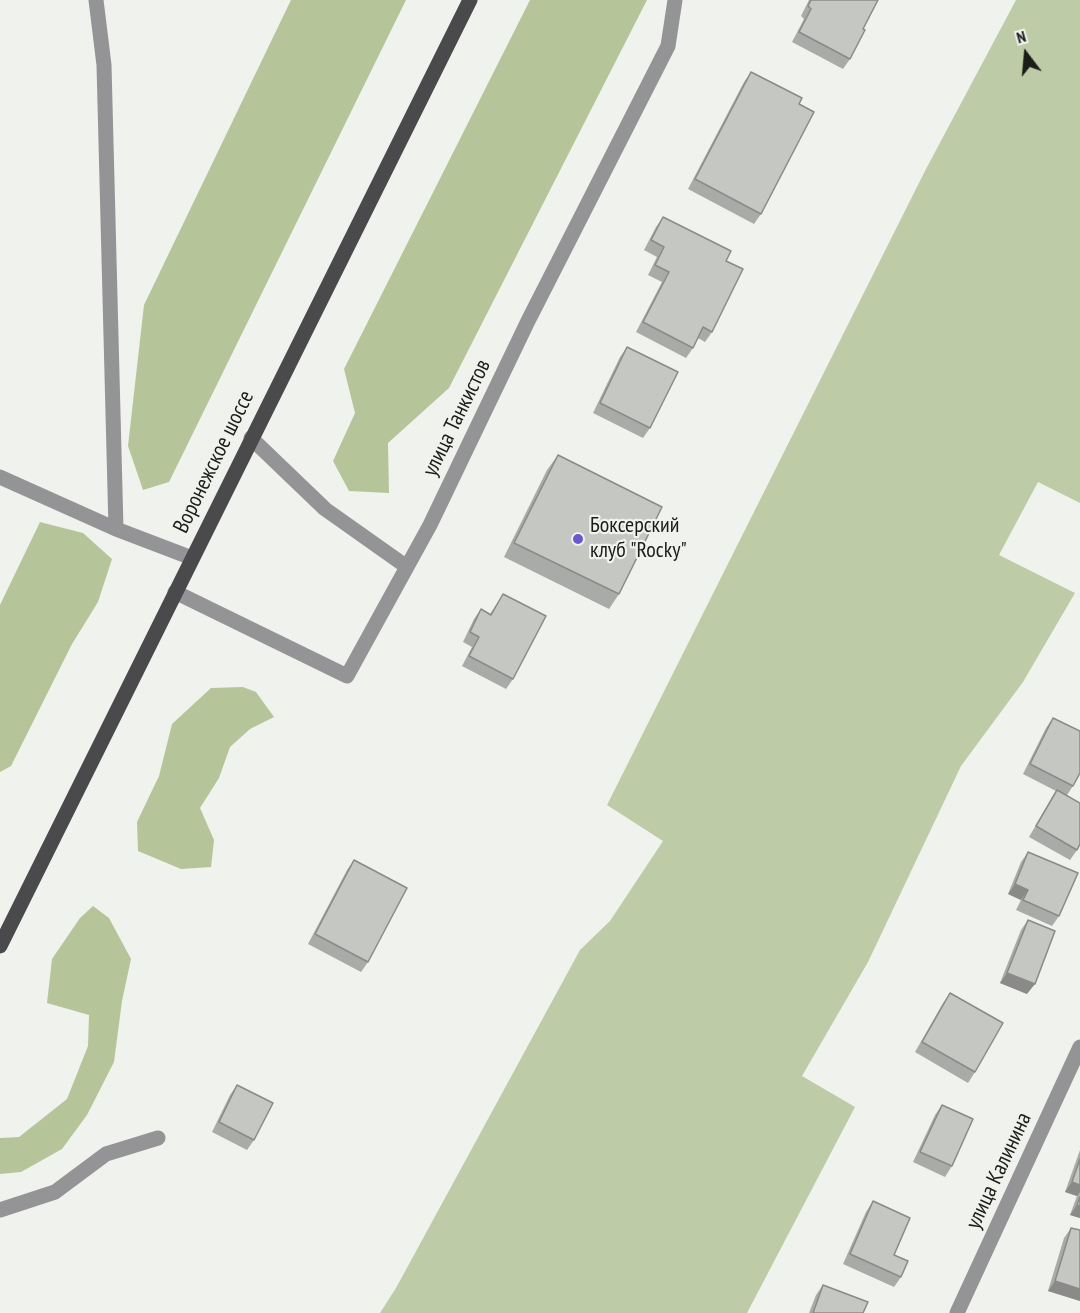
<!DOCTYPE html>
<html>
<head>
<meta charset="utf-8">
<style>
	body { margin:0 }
	#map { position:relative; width:1080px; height:1313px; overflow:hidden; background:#f0f2ed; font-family:"PT Sans Narrow",sans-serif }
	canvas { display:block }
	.north { position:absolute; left:996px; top:24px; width:60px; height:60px; -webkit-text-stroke:4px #f0f2ed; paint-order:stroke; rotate:344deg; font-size:16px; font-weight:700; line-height:24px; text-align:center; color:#1c1d1b }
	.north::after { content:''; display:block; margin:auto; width:21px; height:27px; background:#1c1d1b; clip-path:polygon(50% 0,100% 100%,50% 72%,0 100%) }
</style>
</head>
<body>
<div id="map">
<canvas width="1080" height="1313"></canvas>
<div class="north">N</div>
</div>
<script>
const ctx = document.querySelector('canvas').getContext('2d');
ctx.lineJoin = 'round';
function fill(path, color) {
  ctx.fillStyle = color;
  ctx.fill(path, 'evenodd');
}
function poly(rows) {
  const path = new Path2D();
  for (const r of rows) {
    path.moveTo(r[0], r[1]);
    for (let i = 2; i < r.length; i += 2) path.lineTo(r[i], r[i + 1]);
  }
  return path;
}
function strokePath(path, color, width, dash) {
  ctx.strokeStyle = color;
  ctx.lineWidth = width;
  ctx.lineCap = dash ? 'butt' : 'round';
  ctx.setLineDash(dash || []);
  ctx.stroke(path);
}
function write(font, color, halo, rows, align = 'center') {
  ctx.font = font + ' "PT Sans Narrow",sans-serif';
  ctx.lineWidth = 4.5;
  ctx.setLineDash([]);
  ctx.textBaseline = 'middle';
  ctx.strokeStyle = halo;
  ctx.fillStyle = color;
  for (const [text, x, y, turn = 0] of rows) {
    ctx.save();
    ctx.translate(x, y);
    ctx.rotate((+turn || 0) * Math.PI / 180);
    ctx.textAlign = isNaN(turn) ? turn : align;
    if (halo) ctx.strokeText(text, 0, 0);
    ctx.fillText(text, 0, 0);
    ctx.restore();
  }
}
fill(poly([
	[1016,0,1080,0,1080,503,1038,482,999,555,1075,593,1023,682,961,766,868,962,802,1076,855,1107,747,1313,380,1313,396,1288,580,950,610,921,663,841,607,805,926,169]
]), '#bdcba7');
fill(poly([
	[291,0,406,0,169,482,143,490,128,446,144,305],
	[530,0,647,0,449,388,388,443,389,493,349,491,333,461,355,413,344,369],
	[40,522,83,533,112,559,98,602,72,644,11,766,0,772,0,605],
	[243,687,256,692,274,717,250,729,230,747,219,778,200,808,214,840,211,867,181,869,138,851,137,822,159,776,172,724,211,688],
	[93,906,109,918,131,959,122,1001,114,1062,87,1115,62,1149,21,1172,0,1174,0,1138,19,1137,67,1099,88,1046,89,1015,47,1003,52,959,80,918]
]), '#b5c599');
strokePath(poly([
	[96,0,104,65,116,529],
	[251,438,325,509,407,567],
	[0,477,116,529,192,558],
	[175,592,347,676,430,525,528,321,668,46,675,0],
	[0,1210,55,1192,106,1154,158,1138],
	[957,1313,1080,1047]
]), '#949496', 15);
strokePath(poly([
	[0,946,470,0]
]), '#4a4a4d', 15);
fill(poly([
	[809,0,878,0,863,29,850,59,843,69,792,42,804,19,801,16],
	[751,72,761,214,754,224,688,189,744,82],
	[663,217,726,261,712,332,705,342,698,338,693,348,686,358,636,332,662,282,648,275,657,257,644,250,656,227],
	[627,347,650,428,643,438,593,413,620,357],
	[558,455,619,594,609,609,504,557,547,470],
	[503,594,513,679,506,689,462,666,472,647,463,642,474,619,481,609,490,614],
	[1053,718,1073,786,1067,795,1077,850,1070,860,1029,837,1056,791,1023,774,1046,728],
	[1028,852,1059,916,1052,926,1016,910,1021,900,1008,894,1021,862],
	[354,860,368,962,361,972,308,944,347,870],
	[1028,920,1027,994,1000,983,1021,930],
	[950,993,975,1072,968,1083,915,1052,943,1003],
	[237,1085,254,1140,247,1150,212,1132,230,1095],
	[942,1105,952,1166,945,1177,913,1162,935,1115],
	[1080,1150,1080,1218,1070,1215,1077,1196,1065,1192],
	[873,1201,901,1277,894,1287,843,1264,866,1212],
	[1071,1228,1080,1301,1048,1291,1064,1238],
	[823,1285,863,1313,809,1313,816,1295]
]), '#a9aba8');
fill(poly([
	[1015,884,1028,890,1021,900,1008,894],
	[1007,973,1035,984,1027,994,1000,983],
	[1072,1182,1080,1185,1080,1192,1077,1196,1065,1192],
	[1077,1205,1080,1206,1080,1218,1070,1215],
	[1055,1281,1080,1289,1080,1301,1048,1291]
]), '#8a8b88');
const building = poly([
	[811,0,878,0,863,29,865,30,850,59,799,32,811,9,808,6,811,0],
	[751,72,802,98,799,104,814,112,761,214,695,179,751,72],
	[663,217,731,251,726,261,743,269,712,332,703,327,693,348,643,322,669,272,655,265,664,247,651,240,663,217],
	[627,347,678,372,650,428,600,403,627,347],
	[558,455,662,507,619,594,514,543,558,455],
	[503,594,546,616,513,679,469,656,479,637,470,632,481,609,491,615,503,594],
	[1053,718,1080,731,1080,773,1073,786,1030,764,1053,718],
	[1057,790,1080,803,1080,844,1077,850,1036,826,1057,790],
	[1028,852,1078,873,1059,916,1023,900,1028,890,1015,884,1028,852],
	[354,860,407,888,368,962,315,934,354,860],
	[1028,920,1055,931,1035,984,1007,973,1028,920],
	[950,993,1003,1023,975,1072,922,1042,950,993],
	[237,1085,273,1103,254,1140,219,1122,237,1085],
	[942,1105,973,1119,952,1166,920,1152,942,1105],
	[1080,1159,1080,1185,1072,1182,1080,1159],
	[1080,1197,1080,1206,1077,1205,1080,1197],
	[873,1201,910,1218,894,1255,908,1261,901,1277,850,1254,873,1201],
	[1071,1228,1080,1230,1080,1289,1055,1281,1071,1228],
	[823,1285,868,1302,863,1313,813,1313,823,1285]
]);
fill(building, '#c5c7c3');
strokePath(building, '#8a8b88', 1.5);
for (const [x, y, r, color] of [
	[578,539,6,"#6b57d0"]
]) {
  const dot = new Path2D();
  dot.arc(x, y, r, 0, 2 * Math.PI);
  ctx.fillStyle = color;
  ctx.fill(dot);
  strokePath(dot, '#f0f2ed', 2);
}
write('22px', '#1c1d1b', '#f0f2ed', [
	["улица Танкистов",457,418,-64],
	["Воронежское шоссе",214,462,-64],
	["улица Калинина",999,1171,-65]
]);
write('22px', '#1c1d1b', '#f0f2ed', [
	["Боксерский",590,526],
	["клуб \"Rocky\"",590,551]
], 'left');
</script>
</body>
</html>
